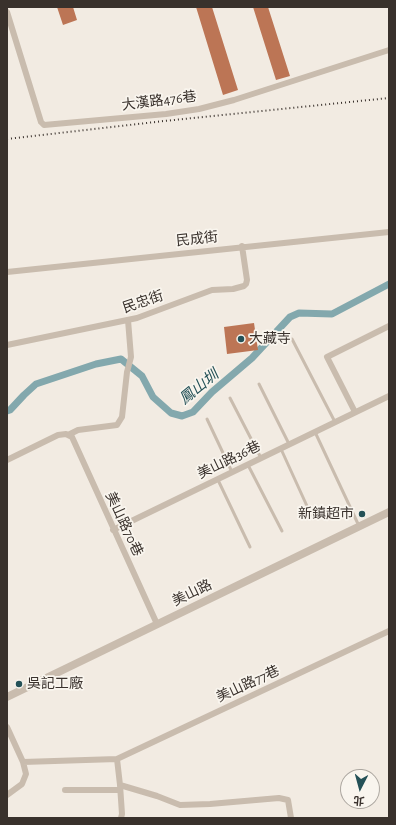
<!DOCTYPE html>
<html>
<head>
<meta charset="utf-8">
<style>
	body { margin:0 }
	#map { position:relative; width:396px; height:825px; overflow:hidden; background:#f2ebe2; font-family:"Alegreya Sans","Noto Sans TC",sans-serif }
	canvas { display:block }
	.frame { position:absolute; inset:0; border:8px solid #39312c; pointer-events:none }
	.north { position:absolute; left:340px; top:769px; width:40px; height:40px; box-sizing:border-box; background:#f9f5ee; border:1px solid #aca7a0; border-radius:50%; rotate:186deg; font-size:11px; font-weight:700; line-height:16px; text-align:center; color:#39312c }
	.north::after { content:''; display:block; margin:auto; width:14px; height:18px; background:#245157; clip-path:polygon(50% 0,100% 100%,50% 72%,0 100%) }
</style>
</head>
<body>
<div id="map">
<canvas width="396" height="825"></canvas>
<div class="frame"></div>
<div class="north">北</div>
</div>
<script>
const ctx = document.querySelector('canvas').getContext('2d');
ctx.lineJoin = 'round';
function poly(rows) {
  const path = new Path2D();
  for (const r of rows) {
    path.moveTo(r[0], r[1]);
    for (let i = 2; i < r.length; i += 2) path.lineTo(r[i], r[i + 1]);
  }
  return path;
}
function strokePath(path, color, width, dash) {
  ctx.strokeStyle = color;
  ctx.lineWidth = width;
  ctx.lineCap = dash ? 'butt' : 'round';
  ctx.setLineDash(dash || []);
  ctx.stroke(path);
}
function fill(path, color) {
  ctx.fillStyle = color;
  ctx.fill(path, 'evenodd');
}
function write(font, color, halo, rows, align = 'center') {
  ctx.font = font + ' "Alegreya Sans","Noto Sans TC",sans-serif';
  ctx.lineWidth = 3.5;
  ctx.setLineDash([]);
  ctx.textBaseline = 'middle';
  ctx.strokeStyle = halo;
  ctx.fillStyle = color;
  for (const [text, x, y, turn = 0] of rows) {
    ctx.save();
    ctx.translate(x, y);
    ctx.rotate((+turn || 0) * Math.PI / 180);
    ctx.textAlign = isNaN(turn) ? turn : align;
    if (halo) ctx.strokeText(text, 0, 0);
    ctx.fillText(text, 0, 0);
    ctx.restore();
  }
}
strokePath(poly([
	[7,411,10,410,24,395,36,384,96,364,121,359,142,376,153,397,171,413,182,416,193,412,212,392,252,358,290,317,299,313,332,314,389,284]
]), '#83a8ad', 7);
fill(poly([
	[57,7,73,7,77,20,63,25],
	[196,7,212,7,238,90,223,95],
	[253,7,268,7,290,76,276,80],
	[254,323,258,350,227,354,224,327]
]), '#bc7555');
strokePath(poly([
	[292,339,335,422],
	[259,384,289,444],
	[230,398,261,458],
	[207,419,232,472],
	[315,432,359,526],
	[281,449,312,517],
	[248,465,282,531],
	[218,480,250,547]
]), '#c9bcae', 3);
strokePath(poly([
	[7,12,41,122,44,125,166,114,199,109,234,100,389,50],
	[7,272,389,232],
	[7,345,137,318,212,290,233,289,244,286,246,284,247,280,242,246],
	[355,412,327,357,389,326],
	[68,435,78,430,117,425,122,417,127,372,131,357,128,320],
	[7,460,58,435,66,434,72,437,157,624],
	[113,530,389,396],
	[7,727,23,762,117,759],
	[120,785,157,796,180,805,210,804,279,798,288,800,291,818],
	[65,790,120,790],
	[7,795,22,784,26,774,23,762],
	[121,818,122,814,120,785,117,759,389,631]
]), '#c9bcae', 6);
strokePath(poly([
	[7,697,389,512]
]), '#c9bcae', 8);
strokePath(poly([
	[7,139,164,121,389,98]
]), '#39312c', 2, [1, 3]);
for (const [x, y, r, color] of [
	[241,339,4,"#245157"],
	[362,514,4,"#245157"],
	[19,684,4,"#245157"]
]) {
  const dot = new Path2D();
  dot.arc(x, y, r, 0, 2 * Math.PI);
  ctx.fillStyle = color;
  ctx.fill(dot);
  strokePath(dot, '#f9f5ee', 1.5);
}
write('14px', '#39312c', '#f9f5ee', [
	["大漢路476巷",159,101,-7],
	["民成街",197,239,-6],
	["民忠街",143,302,-19],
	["美山路36巷",229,460,-26],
	["美山路70巷",124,524,65],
	["美山路",192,593,-26],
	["美山路77巷",248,684,-25]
]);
write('14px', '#39312c', '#f9f5ee', [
	["大藏寺",249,339],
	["新鎮超市",354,514,"right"],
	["吳記工廠",27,684]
], 'left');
write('italic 15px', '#245157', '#f9f5ee', [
	["鳳山圳",199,387,-39]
]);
</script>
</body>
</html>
